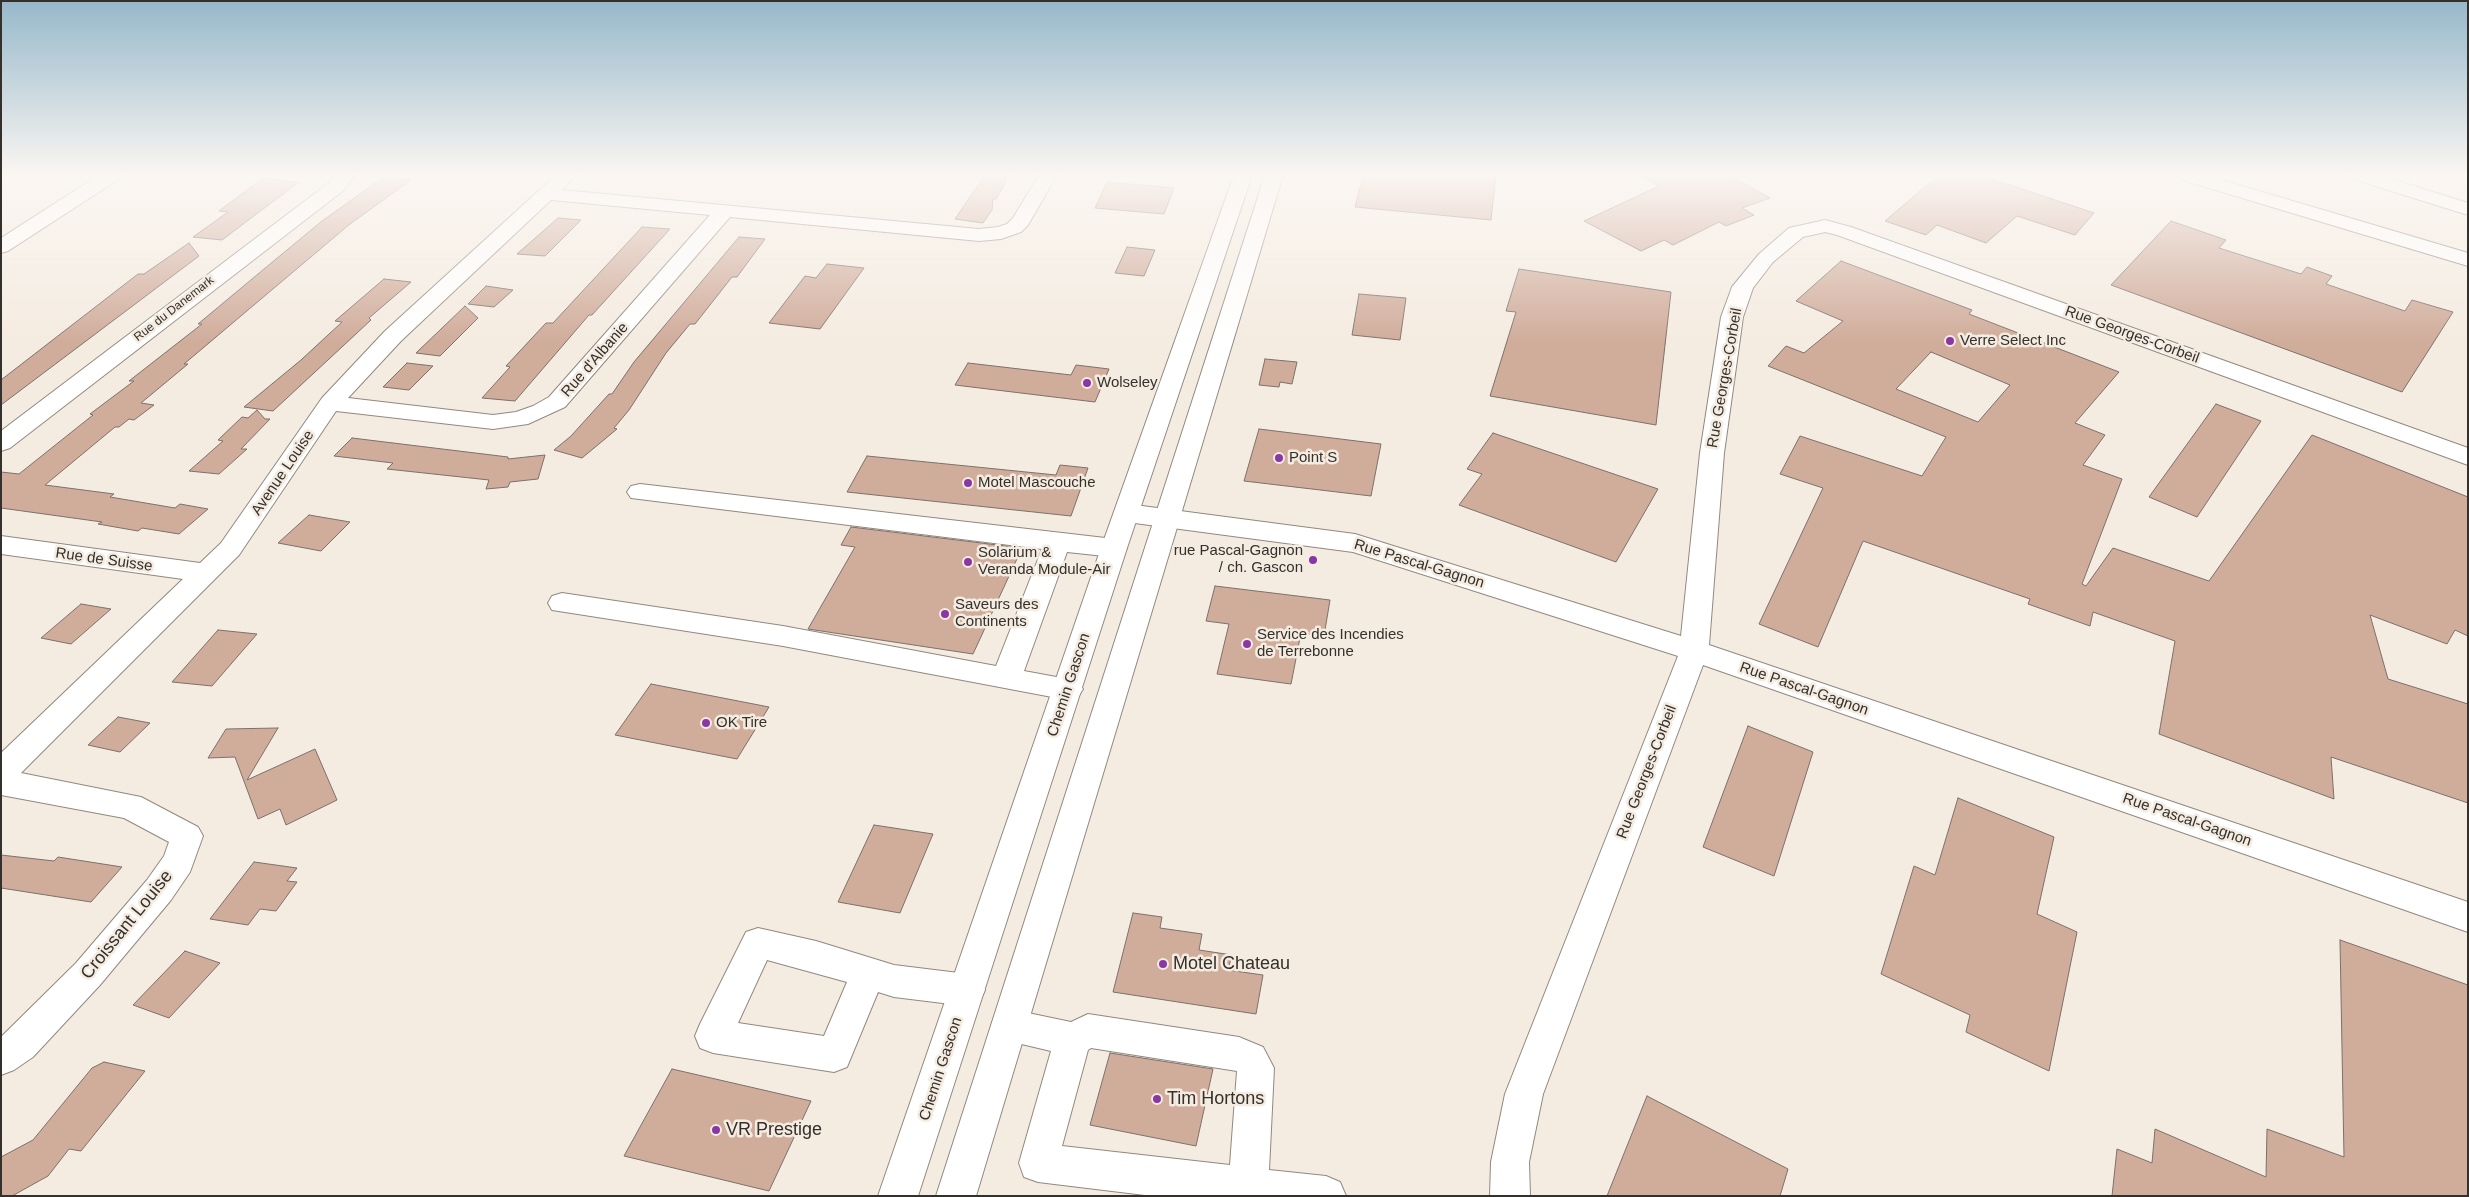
<!DOCTYPE html>
<html>
<head>
<meta charset="utf-8">
<style>
	body { margin:0 }
	#map { position:relative; width:2469px; height:1197px; overflow:hidden; background:#f5ece1; font-family:Helvetica,sans-serif }
	canvas { display:block }
	.frame { position:absolute; inset:0; border:2px solid #34302c; pointer-events:none }
</style>
</head>
<body>
<div id="map">
<canvas width="2469" height="1197"></canvas>
<div class="frame"></div>
</div>
<script>
const ctx = document.querySelector('canvas').getContext('2d');
ctx.lineJoin = 'round';
function fill(path, color) {
  ctx.fillStyle = color;
  ctx.fill(path, 'evenodd');
}
function poly(rows) {
  const path = new Path2D();
  for (const r of rows) {
    path.moveTo(r[0], r[1]);
    for (let i = 2; i < r.length; i += 2) path.lineTo(r[i], r[i + 1]);
  }
  return path;
}
function strokePath(path, color, width, dash) {
  ctx.strokeStyle = color;
  ctx.lineWidth = width;
  ctx.lineCap = dash ? 'butt' : 'round';
  ctx.setLineDash(dash || []);
  ctx.stroke(path);
}
function write(font, color, halo, rows, align = 'center') {
  ctx.font = font + ' Helvetica,sans-serif';
  ctx.lineWidth = 5;
  ctx.setLineDash([]);
  ctx.textBaseline = 'middle';
  ctx.strokeStyle = halo;
  ctx.fillStyle = color;
  for (const [text, x, y, turn = 0] of rows) {
    ctx.save();
    ctx.translate(x, y);
    ctx.rotate((+turn || 0) * Math.PI / 180);
    ctx.textAlign = isNaN(turn) ? turn : align;
    if (halo) ctx.strokeText(text, 0, 0);
    ctx.fillText(text, 0, 0);
    ctx.restore();
  }
}
const building = poly([
	[985,175,1010,175,996,199,993,199,992,210,983,223,955,219,985,175],
	[1363,175,1496,175,1491,220,1355,207,1363,175],
	[1639,175,1729,175,1770,198,1742,208,1754,215,1726,226,1719,222,1673,245,1664,240,1641,251,1584,221,1659,186,1639,175],
	[1939,175,1980,175,2094,213,2075,235,2017,216,1986,243,1937,225,1926,235,1885,221,1939,175],
	[384,177,411,180,350,224,184,364,188,364,141,403,154,405,134,420,129,419,119,427,115,427,45,485,114,494,110,497,175,508,180,504,208,509,179,534,142,528,138,531,98,524,102,522,1,508,1,472,19,474,93,415,90,414,134,381,129,381,202,324,198,324,264,269,322,221,384,177],
	[263,178,299,182,222,240,193,237,228,212,219,211,263,178],
	[1107,182,1174,188,1164,214,1095,208,1107,182],
	[558,218,581,220,545,256,517,254,558,218],
	[2171,221,2226,240,2219,248,2301,274,2307,267,2332,276,2326,284,2405,311,2412,300,2453,312,2402,392,2111,285,2171,221],
	[642,227,670,229,592,315,589,315,515,401,482,398,510,367,506,366,546,323,553,323,642,227],
	[739,237,765,239,737,277,732,277,695,324,690,324,666,353,629,410,614,428,617,429,582,458,554,450,571,436,609,394,612,394,634,362,739,237],
	[189,243,199,256,1,405,1,380,138,274,144,274,189,243],
	[1127,247,1155,250,1144,276,1115,273,1127,247],
	[1841,261,1972,310,1969,314,2119,372,2075,423,2105,435,2083,465,2122,479,2082,584,2086,586,2113,548,2209,581,2312,435,2468,497,2468,636,2455,630,2447,644,2370,615,2388,679,2468,704,2468,803,2331,757,2334,799,2159,734,2175,641,2093,612,2090,626,2028,604,2030,599,1863,541,1818,647,1759,624,1823,488,1780,474,1800,436,1922,476,1946,437,1768,366,1786,346,1804,353,1843,321,1796,301,1841,261],
	[1931,352,2010,385,1978,422,1896,389,1931,352],
	[827,264,864,268,820,329,769,323,805,276,816,278,827,264],
	[1519,269,1671,292,1656,425,1490,396,1516,312,1506,311,1519,269],
	[384,279,411,282,369,318,371,320,273,411,244,407,301,360,342,322,335,321,384,279],
	[486,286,513,290,494,307,468,304,486,286],
	[1359,294,1406,298,1400,340,1352,335,1359,294],
	[465,306,478,318,440,356,416,353,465,306],
	[1265,359,1297,362,1292,384,1280,382,1279,387,1259,385,1265,359],
	[407,363,433,366,409,390,383,387,407,363],
	[968,363,1071,375,1076,365,1109,369,1095,402,955,385,968,363],
	[2216,404,2261,421,2197,517,2149,497,2216,404],
	[257,410,265,419,270,419,241,449,247,449,219,474,189,471,223,441,218,440,242,417,248,418,257,410],
	[1259,429,1381,444,1371,496,1244,481,1259,429],
	[1493,433,1658,489,1616,562,1459,505,1482,474,1467,469,1493,433],
	[352,438,508,457,508,459,545,455,538,479,510,482,508,487,486,489,489,480,387,469,393,463,334,456,352,438],
	[867,456,1056,475,1060,465,1088,468,1071,516,847,492,867,456],
	[309,515,350,522,321,551,278,543,309,515],
	[851,527,1022,548,973,654,808,629,855,547,841,545,851,527],
	[1215,586,1330,600,1324,636,1301,633,1291,684,1217,674,1229,624,1206,621,1215,586],
	[81,604,111,609,71,644,41,638,81,604],
	[218,630,257,634,212,686,172,682,218,630],
	[651,684,769,707,737,759,615,735,651,684],
	[118,717,150,723,120,752,88,745,118,717],
	[1748,726,1813,752,1774,876,1703,847,1748,726],
	[278,728,247,780,315,749,337,800,286,825,280,809,258,819,235,757,208,758,226,729,278,728],
	[1958,798,2054,837,2037,914,2077,932,2049,1071,1966,1032,1970,1015,1881,974,1914,866,1935,875,1958,798],
	[874,825,933,834,900,913,838,902,874,825],
	[1,855,54,861,58,857,122,867,91,902,1,888,1,855],
	[254,862,297,868,287,881,297,882,276,911,260,909,248,925,210,919,254,862],
	[1133,913,1162,917,1160,928,1202,934,1199,950,1232,955,1228,970,1263,975,1256,1014,1113,992,1133,913],
	[2340,940,2468,985,2468,1196,2112,1196,2117,1149,2152,1163,2155,1129,2266,1177,2267,1129,2344,1157,2340,940],
	[185,951,220,963,169,1018,133,1005,185,951],
	[1110,1053,1213,1069,1196,1146,1090,1125,1110,1053],
	[104,1062,145,1071,81,1151,69,1149,48,1176,12,1196,1,1196,1,1157,33,1140,92,1068,104,1062],
	[672,1069,811,1101,769,1191,624,1156,672,1069],
	[1647,1096,1788,1169,1780,1196,1607,1196,1647,1096]
]);
fill(building, '#d0ac9b');
strokePath(building, '#7c706b', 1);
const minor = poly([
	[99,175,121,175,119,179,8,251,1,253,1,238,99,175],
	[336,175,354,175,344,190,10,448,1,451,1,431,330,182,336,175],
	[556,175,576,175,562,190,979,229,998,227,1007,224,1013,218,1039,175,1057,175,1028,225,1021,232,1001,239,979,241,730,217,565,407,528,424,493,429,336,411,239,555,21,773,141,797,198,827,203,836,190,872,171,900,100,985,33,1057,14,1070,1,1075,1,1037,76,963,147,880,164,856,169,842,124,818,1,795,1,753,183,579,1,554,1,536,200,563,221,543,322,398,385,331,556,175],
	[551,200,710,215,549,397,533,406,516,412,493,415,348,398,401,341,551,200],
	[1825,220,1851,227,2468,448,2468,465,1837,235,1825,232,1803,237,1773,262,1753,288,1743,317,1724,453,1709,645,2468,902,2468,932,1703,665,1543,1094,1529,1162,1530,1196,1490,1196,1491,1162,1505,1094,1678,656,1353,552,1127,522,1118,519,1114,513,1118,507,1127,504,1355,534,1681,636,1700,453,1721,317,1732,287,1759,254,1789,228,1825,220],
	[640,484,1114,539,1123,542,1127,548,1123,554,1114,557,1067,552,1024,671,1078,681,1083,689,1078,697,1068,700,783,646,552,610,548,603,552,596,562,593,783,626,996,666,1042,549,631,498,627,492,631,486,640,484],
	[758,928,816,941,894,965,967,974,980,979,985,990,980,1001,967,1006,894,997,878,992,847,1067,834,1072,713,1053,700,1048,695,1036,700,1024,746,932,758,928],
	[767,960,847,982,824,1036,738,1023,767,960],
	[1009,1009,1071,1022,1088,1014,1239,1037,1263,1047,1274,1068,1269,1170,1326,1176,1340,1182,1346,1196,1153,1196,1038,1182,1024,1177,1019,1163,1051,1051,996,1038,991,1026,996,1014,1009,1009],
	[1091,1048,1237,1071,1230,1165,1062,1146,1088,1050,1091,1048]
]);
const major = poly([
	[1234,175,1252,175,1127,548,918,1196,878,1196,1101,548,1234,175],
	[1265,175,1283,175,976,1196,936,1196,1265,175]
]);
const highway = poly([
	[2177,175,2205,175,2468,253,2468,266,2179,179,2177,175],
	[2351,175,2379,175,2468,203,2468,215,2353,179,2351,175]
]);
strokePath(minor, '#91887f', 2);
strokePath(major, '#91887f', 2);
strokePath(highway, '#91887f', 2);
fill(minor, '#fff');
fill(major, '#fff');
fill(highway, '#fff');
const sky = ctx.createLinearGradient(0, 0, 0, 342);
sky.addColorStop(0, '#96b8ca');
sky.addColorStop(0.51, '#faf6f2');
sky.addColorStop(1, '#faf6f200');
ctx.fillStyle = sky;
ctx.fillRect(0, 0, 2469, 342);
for (const [x, y, r, color] of [
	[1950,341,5,"#8937a6"],
	[1087,383,5,"#8937a6"],
	[1279,458,5,"#8937a6"],
	[968,483,5,"#8937a6"],
	[1313,560,5,"#8937a6"],
	[968,562,5,"#8937a6"],
	[945,614,5,"#8937a6"],
	[1247,644,5,"#8937a6"],
	[706,723,5,"#8937a6"],
	[1163,964,5,"#8937a6"],
	[1157,1099,5,"#8937a6"],
	[716,1130,5,"#8937a6"]
]) {
  const dot = new Path2D();
  dot.arc(x, y, r, 0, 2 * Math.PI);
  ctx.fillStyle = color;
  ctx.fill(dot);
  strokePath(dot, '#f5ece1', 2);
}
write('12px', '#34302c', '#f5ece1', [
	["Rue du Danemark",174,309,-38]
]);
write('15px', '#34302c', '#f5ece1', [
	["Rue Georges-Corbeil",2132,335,20],
	["Rue d'Albanie",595,360,-49],
	["Rue Georges-Corbeil",1725,378,-80],
	["Avenue Louise",283,473,-56],
	["Rue de Suisse",104,560,8],
	["Rue Pascal-Gagnon",1419,564,17],
	["Chemin Gascon",1069,685,-72],
	["Rue Pascal-Gagnon",1804,689,19],
	["Rue Georges-Corbeil",1647,772,-69],
	["Rue Pascal-Gagnon",2187,820,19],
	["Chemin Gascon",941,1069,-72]
]);
write('15px', '#34302c', '#f5ece1', [
	["Verre Select Inc",1960,341],
	["Wolseley",1097,383],
	["Point S",1289,458],
	["Motel Mascouche",978,483],
	["rue Pascal-Gagnon",1303,551,"right"],
	["/ ch. Gascon",1303,568,"right"],
	["Solarium &",978,553],
	["Veranda Module-Air",978,570],
	["Saveurs des",955,605],
	["Continents",955,622],
	["Service des Incendies",1257,635],
	["de Terrebonne",1257,652],
	["OK Tire",716,723]
], 'left');
write('18px', '#34302c', '#f5ece1', [
	["Croissant Louise",127,925,-51]
]);
write('18px', '#34302c', '#f5ece1', [
	["Motel Chateau",1173,964],
	["Tim Hortons",1167,1099],
	["VR Prestige",726,1130]
], 'left');
</script>
</body>
</html>
